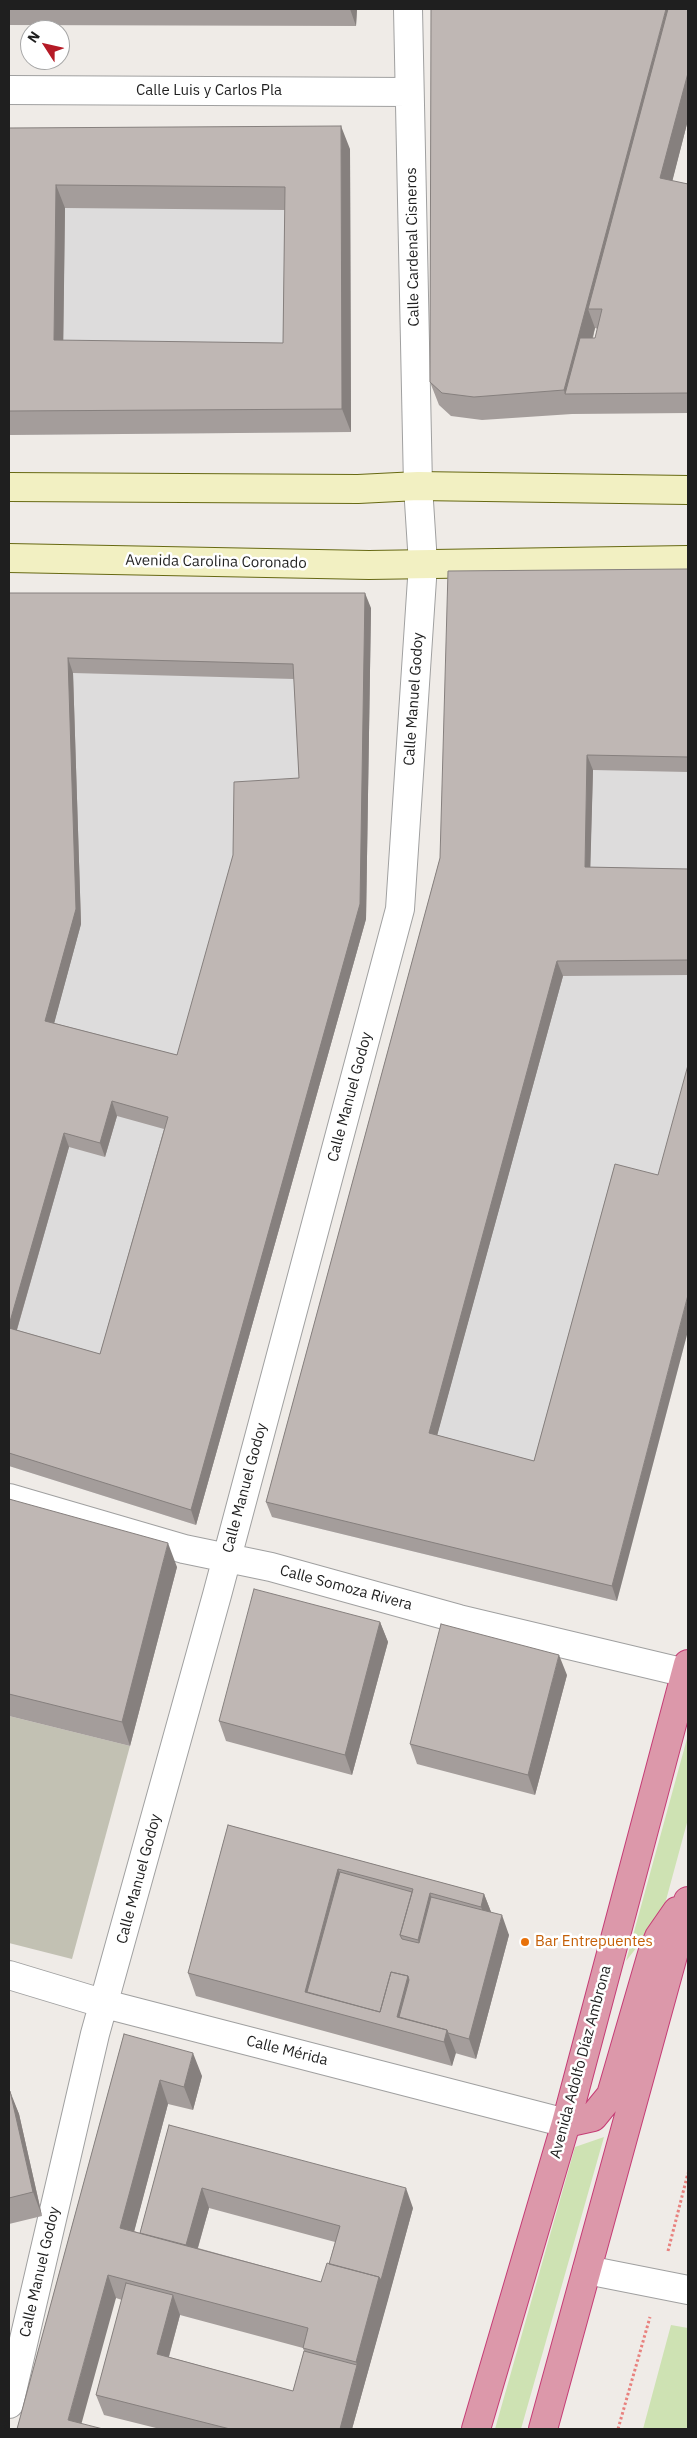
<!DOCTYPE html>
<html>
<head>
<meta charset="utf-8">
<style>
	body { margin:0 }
	#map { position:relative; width:697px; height:2438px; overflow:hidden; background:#efebe7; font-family:"IBM Plex Sans",sans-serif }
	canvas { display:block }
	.frame { position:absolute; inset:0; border:10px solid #1f1f1f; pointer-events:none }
	.north { position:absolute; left:20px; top:20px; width:50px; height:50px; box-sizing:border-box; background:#fff; border:1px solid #a5a5a5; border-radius:50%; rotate:305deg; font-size:14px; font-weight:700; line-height:20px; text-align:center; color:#1f1f1f }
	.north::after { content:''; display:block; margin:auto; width:18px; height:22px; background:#b51a26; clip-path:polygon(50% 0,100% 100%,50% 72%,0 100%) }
</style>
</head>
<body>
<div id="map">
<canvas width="697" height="2438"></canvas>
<div class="frame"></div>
<div class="north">N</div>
</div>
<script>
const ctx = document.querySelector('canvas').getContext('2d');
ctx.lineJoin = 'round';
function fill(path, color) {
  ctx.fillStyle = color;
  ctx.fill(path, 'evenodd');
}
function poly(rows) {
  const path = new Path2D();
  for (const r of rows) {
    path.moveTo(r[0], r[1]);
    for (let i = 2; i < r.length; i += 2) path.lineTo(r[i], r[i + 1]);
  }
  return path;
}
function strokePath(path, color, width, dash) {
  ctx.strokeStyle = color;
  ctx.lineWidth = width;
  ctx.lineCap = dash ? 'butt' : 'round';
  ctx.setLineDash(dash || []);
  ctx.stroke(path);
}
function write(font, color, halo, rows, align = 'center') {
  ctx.font = font + ' "IBM Plex Sans",sans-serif';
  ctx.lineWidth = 5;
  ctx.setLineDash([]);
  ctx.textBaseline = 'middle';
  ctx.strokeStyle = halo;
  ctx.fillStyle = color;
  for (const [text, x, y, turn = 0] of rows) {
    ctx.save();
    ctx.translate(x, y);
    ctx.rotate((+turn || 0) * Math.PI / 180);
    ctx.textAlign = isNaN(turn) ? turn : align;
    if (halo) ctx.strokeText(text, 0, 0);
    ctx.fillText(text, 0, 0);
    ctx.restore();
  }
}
fill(poly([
	[350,149,351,432,9,435,9,152],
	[688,583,688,1331,617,1601,272,1517,446,873],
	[9,608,371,608,366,919,196,1525,9,1466]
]), '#dddcdc');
fill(poly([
	[9,1716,130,1746,72,1959,9,1943]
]), '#c2c1b3');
fill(poly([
	[688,1735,688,1819,662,1915,626,1961],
	[604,2137,521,2429,495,2429,575,2147],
	[671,2325,688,2328,688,2429,643,2429]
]), '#cee2b3');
const street = poly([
	[9,90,409,92],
	[9,1498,184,1549,271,1567,459,1619,686,1673],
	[9,1975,105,2004,566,2123],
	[587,2270,688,2290],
	[9,2404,95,2034,217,1595,400,909,423,564,418,486,408,9]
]);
const secondary = poly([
	[9,487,358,489,418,486,688,490],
	[9,558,369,565,688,560]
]);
const highway = poly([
	[566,2123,593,2117,611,2095,652,1954,659,1937,677,1911],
	[476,2429,566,2123,688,1664],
	[543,2429,688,1901]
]);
strokePath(street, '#a0a0a0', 30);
strokePath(secondary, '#676913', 30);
strokePath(highway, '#c53c75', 30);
strokePath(poly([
	[668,2251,688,2173],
	[618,2429,650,2317]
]), '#e8817e', 3, [2.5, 2.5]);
strokePath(street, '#fff', 28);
strokePath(secondary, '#f2f0c2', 28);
strokePath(highway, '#dc98aa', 28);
fill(poly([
	[9,9,357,9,356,26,9,25],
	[688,9,688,120,672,181,688,184,688,413,572,414,482,420,451,416,439,405,430,382],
	[595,328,598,329,595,338,593,338],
	[9,128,350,149,351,432,9,435],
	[65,208,285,210,283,343,63,341],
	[688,569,688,772,593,770,590,867,688,869,688,975,563,976,437,1435,534,1461,615,1164,617,1601,272,1517,266,1502,440,858],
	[9,593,371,608,366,919,196,1525,9,1466],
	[73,673,294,679,299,778,177,1055,54,1023,81,924],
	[117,1116,164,1129,100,1354,17,1330,69,1147,105,1157],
	[9,1499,177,1567,130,1746,9,1716],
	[380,1622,388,1642,352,1775,226,1741,219,1721],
	[567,1675,535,1795,417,1764,410,1744],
	[228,1825,484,1894,491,1912,509,1935,476,2059,455,2053,452,2066,196,1996,188,1973],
	[124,2034,202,2076,193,2110,168,2104,134,2231,140,2233,169,2125,413,2208,352,2429,160,2429,104,2415,96,2395,122,2300,116,2298,17,2429],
	[209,2208,335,2242,329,2264,321,2282,198,2248],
	[180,2315,303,2348,304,2351,293,2391,169,2357],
	[9,2091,19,2114,42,2216,9,2224]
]), '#a49d9b');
fill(poly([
	[350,9,357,9,356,26],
	[666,9,680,9,588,309,595,328,578,394,565,394,564,390],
	[688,73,688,120,668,198,660,178],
	[341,126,350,149,351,432,342,409],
	[56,185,65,208,63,364,54,340],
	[365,593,371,608,366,919,196,1525,191,1510],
	[68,658,73,673,81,924,51,1035,45,1021],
	[587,755,593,770,590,881,585,867],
	[557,961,563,976,434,1447,429,1433],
	[112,1101,117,1116,105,1157,100,1143],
	[64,1133,69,1147,13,1343,9,1330,9,1325],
	[688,1295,688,1331,617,1601,612,1586],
	[168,1543,177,1567,130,1746,122,1722],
	[380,1622,388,1642,352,1775,345,1755],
	[559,1655,567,1675,535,1795,528,1775],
	[338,1869,347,1892,318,1999,305,1992],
	[430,1893,438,1917,426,1963,418,1940],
	[484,1894,493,1917,490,1930,481,1907],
	[502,1915,509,1935,476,2059,469,2039],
	[408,1976,416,2000,410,2024,397,2017],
	[447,2030,456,2053,452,2066,444,2042],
	[193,2053,202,2076,193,2110,184,2087],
	[160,2080,168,2104,129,2251,120,2228],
	[10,2091,19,2114,42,2216,33,2192],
	[202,2188,209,2208,192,2268,185,2248],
	[406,2188,413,2208,388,2300,352,2429,340,2429,357,2365,356,2362,379,2277],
	[108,2275,116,2298,80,2429,68,2420],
	[173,2295,180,2315,164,2374,157,2354]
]), '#86807e');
const building = poly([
	[431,9,666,9,564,390,474,397,442,393,430,382,431,9],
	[668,9,688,9,688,73,660,178,688,184,688,393,565,394,580,338,595,338,602,309,588,309,668,9],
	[341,126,342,409,9,411,9,128,341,126],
	[56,185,285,187,283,343,54,340,56,185],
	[688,569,688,757,587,755,585,867,688,869,688,960,557,961,429,1433,534,1461,615,1164,658,1175,688,1065,688,1295,612,1586,266,1502,440,858,448,571,688,569],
	[9,593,365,593,360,904,191,1510,9,1453,9,1328,100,1354,168,1117,112,1101,100,1143,64,1133,9,1325,9,593],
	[68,658,293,664,299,778,234,782,233,855,177,1055,45,1021,76,909,68,658],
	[9,1499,168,1543,122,1722,9,1694,9,1499],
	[254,1589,380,1622,345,1755,219,1721,254,1589],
	[441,1624,559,1655,528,1775,410,1744,441,1624],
	[228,1825,484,1894,481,1907,430,1893,418,1940,400,1935,413,1889,338,1869,305,1992,380,2012,391,1972,408,1976,397,2017,447,2030,444,2042,188,1973,228,1825],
	[340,1872,412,1892,400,1935,402,1939,419,1943,431,1897,502,1915,469,2039,448,2033,447,2030,399,2017,409,1980,408,1976,391,1972,380,2012,307,1992,340,1872],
	[124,2034,193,2053,184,2087,160,2080,120,2228,321,2282,327,2263,379,2277,356,2362,303,2348,308,2328,108,2275,68,2420,103,2429,17,2429,124,2034],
	[9,2091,10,2091,33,2192,9,2198,9,2091],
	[169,2125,406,2188,381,2280,379,2277,329,2264,340,2226,202,2188,186,2245,140,2233,169,2125],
	[126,2283,173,2295,157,2354,293,2391,304,2351,357,2365,340,2429,230,2429,96,2395,126,2283]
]);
fill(building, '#bfb7b4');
strokePath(building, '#86807e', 1);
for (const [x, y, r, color] of [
	[525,1942,5,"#e8710a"]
]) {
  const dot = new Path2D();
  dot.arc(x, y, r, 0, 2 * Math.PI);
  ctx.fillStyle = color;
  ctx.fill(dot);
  strokePath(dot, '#fff', 2);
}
write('15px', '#1f1f1f', '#fff', [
	["Calle Luis y Carlos Pla",209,91],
	["Calle Cardenal Cisneros",413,247,-91],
	["Avenida Carolina Coronado",216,562,1],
	["Calle Manuel Godoy",414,699,-86],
	["Calle Manuel Godoy",350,1097,-75],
	["Calle Manuel Godoy",245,1488,-75],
	["Calle Somoza Rivera",346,1588,15],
	["Calle Manuel Godoy",139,1879,-75],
	["Calle Mérida",287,2051,14],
	["Avenida Adolfo Díaz Ambrona",581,2062,-75],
	["Calle Manuel Godoy",40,2272,-77]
]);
write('15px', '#c56008', '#fff', [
	["Bar Entrepuentes",535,1942]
], 'left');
</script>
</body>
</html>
